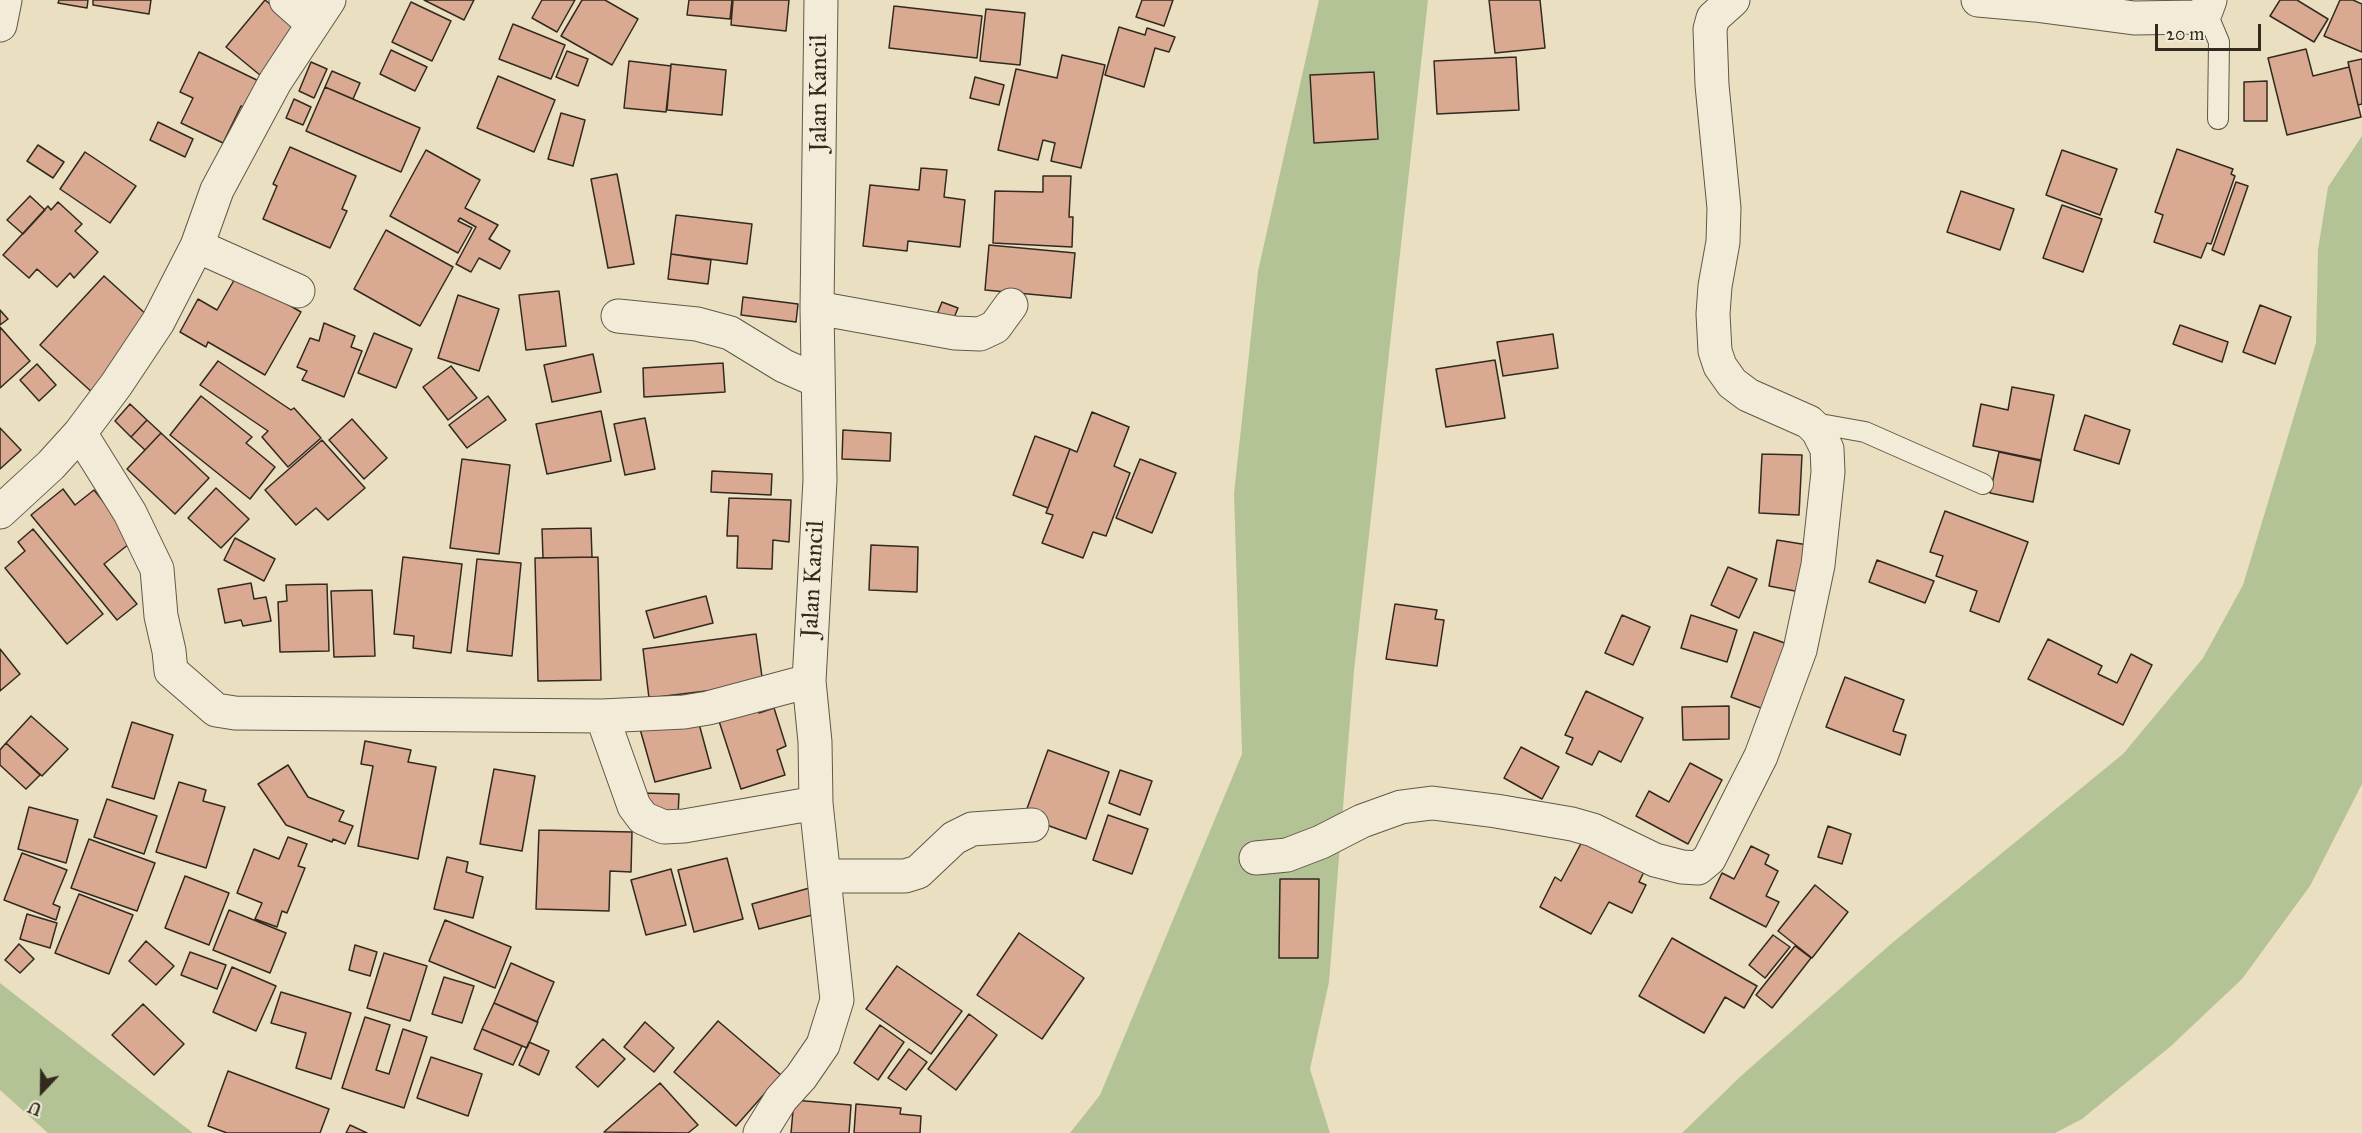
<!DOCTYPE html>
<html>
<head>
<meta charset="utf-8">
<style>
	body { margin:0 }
	#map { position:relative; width:2362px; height:1133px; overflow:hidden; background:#eae0c1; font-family:"IM FELL Great Primer",serif }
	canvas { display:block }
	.north { position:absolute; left:12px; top:1061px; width:60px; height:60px; -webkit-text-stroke:4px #f1ebd7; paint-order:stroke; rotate:202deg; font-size:16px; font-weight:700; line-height:24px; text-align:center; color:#322a1f }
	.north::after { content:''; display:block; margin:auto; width:21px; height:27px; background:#322a1f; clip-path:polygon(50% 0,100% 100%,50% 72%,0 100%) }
	.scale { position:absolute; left:2155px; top:24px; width:106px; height:27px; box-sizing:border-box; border:3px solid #322a1f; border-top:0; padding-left:8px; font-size:18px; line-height:21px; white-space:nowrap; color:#322a1f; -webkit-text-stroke:4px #f1ebd7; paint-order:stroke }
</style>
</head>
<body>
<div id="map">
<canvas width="2362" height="1133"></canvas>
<div class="north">U</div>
<div class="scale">20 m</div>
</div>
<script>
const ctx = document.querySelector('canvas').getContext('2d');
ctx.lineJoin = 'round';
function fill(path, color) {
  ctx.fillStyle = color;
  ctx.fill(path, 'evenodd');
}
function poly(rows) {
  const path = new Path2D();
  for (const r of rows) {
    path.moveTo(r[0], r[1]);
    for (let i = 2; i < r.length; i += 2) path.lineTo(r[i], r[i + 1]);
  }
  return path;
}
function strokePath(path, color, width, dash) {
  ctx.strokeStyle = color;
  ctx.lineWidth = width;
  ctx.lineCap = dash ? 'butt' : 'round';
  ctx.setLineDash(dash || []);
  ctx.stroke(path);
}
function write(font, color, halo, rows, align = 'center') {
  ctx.font = font + ' "IM FELL Great Primer",serif';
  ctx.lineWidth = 6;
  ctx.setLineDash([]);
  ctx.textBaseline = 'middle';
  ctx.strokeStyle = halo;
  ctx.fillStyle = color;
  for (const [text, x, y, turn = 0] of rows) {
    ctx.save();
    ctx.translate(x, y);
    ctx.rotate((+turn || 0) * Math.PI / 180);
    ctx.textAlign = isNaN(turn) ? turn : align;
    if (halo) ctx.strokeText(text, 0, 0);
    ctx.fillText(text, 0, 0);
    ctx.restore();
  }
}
fill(poly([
	[1319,0,1428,0,1354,671,1329,982,1310,1069,1330,1133,1070,1133,1100,1095,1242,754,1234,493,1258,271],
	[2362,136,2362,784,2310,886,2242,979,2171,1046,2082,1119,2055,1133,1682,1133,1741,1076,1892,943,2123,754,2203,658,2243,585,2316,343,2318,250,2328,187],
	[0,983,193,1133,48,1133,0,1090]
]), '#b4c395');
const building = poly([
	[59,0,88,0,87,8,58,3,59,0],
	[93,0,151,0,149,14,93,5,93,0],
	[265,0,306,33,266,80,226,47,265,0],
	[424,0,474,0,464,20,424,0],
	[542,0,575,0,557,32,532,18,542,0],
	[582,0,605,0,638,19,612,65,561,36,582,0],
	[689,0,732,0,730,19,687,15,689,0],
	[733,0,789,0,786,31,731,25,733,0],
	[1142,0,1173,0,1164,26,1136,17,1142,0],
	[1489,0,1540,0,1545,48,1495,53,1489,0],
	[2280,0,2297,0,2328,19,2314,42,2270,16,2280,0],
	[2340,0,2353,0,2362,4,2362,52,2324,36,2340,0],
	[411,2,451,21,432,61,392,42,411,2],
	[894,6,982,16,977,58,889,48,894,6],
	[986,9,1025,13,1020,65,980,61,986,9],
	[513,24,565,45,551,79,499,59,513,24],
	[1119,27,1145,35,1147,28,1175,37,1169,52,1155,48,1144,87,1105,75,1119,27],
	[2306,49,2313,76,2349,67,2361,117,2287,135,2268,58,2306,49],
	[391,50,427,67,415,91,380,74,391,50],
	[567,51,588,59,578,86,556,77,567,51],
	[199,52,265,84,252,111,241,106,223,143,181,123,193,98,180,92,199,52],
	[1062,55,1105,65,1081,168,1051,161,1055,143,1043,140,1038,160,998,150,1016,69,1057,78,1062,55],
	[1516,57,1519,110,1437,114,1434,61,1516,57],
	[2362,59,2362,104,2358,105,2348,62,2362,59],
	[629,61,671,66,666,112,624,108,629,61],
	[311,62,327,69,314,98,299,91,311,62],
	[671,64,726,70,722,115,667,110,671,64],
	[332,71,360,83,353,99,325,87,332,71],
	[1374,72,1378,139,1314,143,1310,75,1374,72],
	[498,76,555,100,534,152,477,128,498,76],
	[975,77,1004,85,999,105,970,98,975,77],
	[2267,81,2267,121,2244,121,2244,82,2267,81],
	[325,87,420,128,401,172,306,131,325,87],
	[294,99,311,107,303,125,286,118,294,99],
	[561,113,585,120,573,166,548,159,561,113],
	[158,122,193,139,185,157,150,140,158,122],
	[38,145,64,162,53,178,27,161,38,145],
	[290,147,356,176,342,209,347,211,330,248,263,219,277,186,273,184,290,147],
	[2177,149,2233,169,2231,174,2235,176,2211,244,2207,243,2201,258,2154,242,2163,215,2155,212,2177,149],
	[426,150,480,180,465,208,498,225,489,239,510,251,500,269,479,258,471,272,456,264,476,227,460,218,458,221,472,228,458,253,390,216,426,150],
	[2062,150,2117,169,2100,215,2046,195,2062,150],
	[85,152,136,186,110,223,60,189,85,152],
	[921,168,947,170,944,197,965,200,960,247,908,241,907,251,863,246,870,185,919,190,921,168],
	[617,174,634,264,608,268,591,179,617,174],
	[1043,176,1071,176,1069,217,1073,217,1072,247,993,243,995,191,1043,192,1043,176],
	[2236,182,2248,186,2224,255,2212,250,2236,182],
	[1961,191,2014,209,2000,250,1947,232,1961,191],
	[30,196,45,210,23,234,7,220,30,196],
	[58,202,82,224,75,231,98,252,74,278,70,273,57,287,37,269,29,278,3,255,48,206,51,210,58,202],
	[2062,205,2102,219,2083,272,2043,258,2062,205],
	[676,215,752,224,747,264,671,254,676,215],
	[386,230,453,267,420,326,354,289,386,230],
	[989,245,1075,253,1071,298,985,290,989,245],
	[671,254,711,260,708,284,668,279,671,254],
	[237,275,301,312,265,375,208,342,206,347,180,332,198,299,217,310,237,275],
	[104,276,148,316,94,394,40,345,104,276],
	[559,291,566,346,526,350,519,295,559,291],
	[458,295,499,309,479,371,438,358,458,295],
	[743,297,798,304,796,322,741,315,743,297],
	[942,302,958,308,951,325,935,319,942,302],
	[2260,305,2291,317,2275,364,2243,352,2260,305],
	[0,310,8,319,0,325,0,310],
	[324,323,355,336,351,347,362,351,344,397,302,380,307,371,297,367,310,338,319,341,324,323],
	[2180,325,2228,342,2222,362,2173,344,2180,325],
	[0,327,30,361,0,388,0,327],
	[374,333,412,349,396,388,358,373,374,333],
	[1553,334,1558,368,1503,376,1497,342,1553,334],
	[593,354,601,392,552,402,544,365,593,354],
	[1495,360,1505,418,1446,427,1436,369,1495,360],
	[218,361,291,410,294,408,321,438,288,467,262,437,268,431,200,385,218,361],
	[723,363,725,392,644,397,643,368,723,363],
	[37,364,56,385,39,401,20,380,37,364],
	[451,366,477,398,448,420,423,387,451,366],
	[2012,387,2054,395,2041,460,1973,446,1981,404,2008,410,2012,387],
	[201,396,252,437,246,443,275,467,250,499,170,435,201,396],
	[488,396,506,420,467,448,449,425,488,396],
	[130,404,147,420,131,437,115,421,130,404],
	[601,411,611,461,547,474,536,424,601,411],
	[1092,412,1129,427,1114,466,1130,473,1106,536,1093,532,1083,558,1042,543,1053,515,1046,513,1070,449,1077,452,1092,412],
	[2085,415,2130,430,2119,464,2074,450,2085,415],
	[645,418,655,469,625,475,614,424,645,418],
	[352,419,387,458,364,479,329,440,352,419],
	[147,420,161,433,145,450,131,437,147,420],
	[0,428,21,450,0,469,0,428],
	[843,430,891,433,890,461,842,459,843,430],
	[161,433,209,478,175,514,127,469,161,433],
	[1035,436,1070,449,1048,508,1013,495,1035,436],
	[322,440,365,488,328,520,316,508,296,525,265,490,322,440],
	[1999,452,2041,461,2033,502,1990,493,1999,452],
	[1762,454,1802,455,1799,515,1759,513,1762,454],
	[462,459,510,465,499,554,450,548,462,459],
	[1140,459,1176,473,1152,533,1116,518,1140,459],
	[712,471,772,474,771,495,711,492,712,471],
	[216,488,249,519,221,548,188,518,216,488],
	[63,489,75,505,94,490,134,540,104,564,137,604,117,620,31,515,63,489],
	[729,498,791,500,789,542,773,540,772,569,737,568,738,536,727,536,729,498],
	[1945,511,2028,542,1999,622,1970,611,1977,591,1936,576,1943,556,1930,552,1945,511],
	[591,528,592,557,543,558,542,529,591,528],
	[33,529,103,614,67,644,5,568,25,551,18,542,33,529],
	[235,538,275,559,264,581,224,560,235,538],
	[1777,540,1808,545,1800,592,1769,586,1777,540],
	[871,545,918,547,917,592,869,590,871,545],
	[403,557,462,564,451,653,413,648,414,636,394,634,403,557],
	[598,557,601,680,538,681,535,558,598,557],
	[477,559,521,563,512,656,467,651,477,559],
	[1877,560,1934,581,1925,603,1869,582,1877,560],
	[1728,567,1757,579,1739,618,1711,605,1728,567],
	[251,583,254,599,266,597,271,621,243,626,241,620,225,623,218,589,251,583],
	[327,584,329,651,280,652,278,602,287,601,286,585,327,584],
	[372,590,375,656,334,657,331,591,372,590],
	[706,596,713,623,654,638,646,611,706,596],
	[1395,604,1437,610,1435,619,1444,620,1437,666,1386,659,1395,604],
	[1622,615,1650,627,1633,665,1605,653,1622,615],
	[1691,615,1737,630,1727,662,1681,648,1691,615],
	[1754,632,1793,646,1769,711,1731,697,1754,632],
	[756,634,763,684,649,698,643,649,756,634],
	[2048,639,2102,666,2098,674,2117,683,2131,654,2152,665,2123,725,2028,679,2048,639],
	[0,649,20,674,0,691,0,649],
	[1845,677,1904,700,1893,731,1906,735,1900,755,1826,727,1845,677],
	[1586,691,1643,718,1621,762,1599,751,1592,765,1566,753,1573,738,1565,735,1586,691],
	[757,705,759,713,774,708,786,746,777,750,785,775,741,789,718,718,757,705],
	[1729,706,1729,739,1683,740,1682,707,1729,706],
	[31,716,68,749,42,776,6,743,31,716],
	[698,720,711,768,655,782,640,729,698,720],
	[132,722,173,735,154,799,112,787,132,722],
	[365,741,411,750,408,762,436,767,418,859,358,846,373,766,361,764,365,741],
	[6,743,40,775,26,789,0,765,0,750,6,743],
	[1521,747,1559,767,1542,799,1504,778,1521,747],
	[1048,750,1109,772,1086,839,1024,817,1048,750],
	[1690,763,1722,780,1688,844,1636,816,1649,791,1669,802,1690,763],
	[288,765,308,797,344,811,339,821,353,826,345,844,333,839,332,842,286,825,258,784,288,765],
	[494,769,535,776,522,851,480,844,494,769],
	[1120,770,1152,781,1140,815,1109,803,1120,770],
	[179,782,206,790,203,801,225,807,206,868,156,852,179,782],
	[641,793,679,794,678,816,641,815,641,793],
	[107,799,157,816,144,854,94,837,107,799],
	[29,807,78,820,66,863,18,849,29,807],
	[1108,815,1148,829,1132,874,1093,860,1108,815],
	[1828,826,1851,834,1842,864,1818,857,1828,826],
	[539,830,632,832,631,872,610,871,609,911,536,909,539,830],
	[1585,836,1646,868,1639,882,1646,885,1632,913,1609,902,1591,934,1540,907,1555,877,1561,881,1585,836],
	[288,837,307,844,298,866,305,868,287,913,282,911,277,927,255,919,262,903,237,893,254,849,279,859,288,837],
	[89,839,155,863,137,911,71,888,89,839],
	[1751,846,1769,855,1765,864,1778,871,1766,896,1779,902,1766,927,1710,898,1722,873,1734,879,1751,846],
	[22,853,67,870,53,904,60,907,56,920,4,900,22,853],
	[447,857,468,862,466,872,483,877,473,918,434,909,447,857],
	[727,858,743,919,694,932,678,870,727,858],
	[671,869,686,925,646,935,631,880,671,869],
	[185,876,229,893,209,945,165,928,185,876],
	[1280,879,1319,879,1318,958,1279,958,1280,879],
	[1815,885,1848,912,1812,958,1778,931,1815,885],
	[813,887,820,913,759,929,752,904,813,887],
	[79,894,133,915,109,974,55,953,79,894],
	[229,910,286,933,270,973,213,950,229,910],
	[27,914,57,923,50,948,20,939,27,914],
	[445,920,511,947,495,988,429,961,445,920],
	[1019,933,1084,978,1042,1039,977,995,1019,933],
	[1773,935,1790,947,1765,978,1749,965,1773,935],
	[1672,938,1757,986,1744,1008,1725,997,1704,1033,1639,996,1672,938],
	[146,941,174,966,156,985,129,961,146,941],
	[19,944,34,959,20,973,5,960,19,944],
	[355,945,377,952,370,976,349,970,355,945],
	[1795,946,1811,958,1772,1008,1756,995,1795,946],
	[190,952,226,965,217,989,181,975,190,952],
	[384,953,427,966,410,1021,367,1008,384,953],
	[511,963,554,982,537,1022,494,1003,511,963],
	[897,966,962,1011,931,1054,866,1009,897,966],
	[232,967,276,986,256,1031,213,1012,232,967],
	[444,977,474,986,462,1023,432,1014,444,977],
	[281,992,351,1013,331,1079,296,1068,306,1033,271,1023,281,992],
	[494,1003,538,1022,527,1048,482,1029,494,1003],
	[143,1004,184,1044,154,1075,112,1035,143,1004],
	[969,1014,997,1035,956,1090,928,1069,969,1014],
	[365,1017,390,1025,376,1070,389,1074,403,1029,427,1037,404,1108,342,1088,365,1017],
	[718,1021,781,1075,736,1126,674,1072,718,1021],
	[645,1022,674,1048,654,1072,624,1047,645,1022],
	[880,1025,904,1042,878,1080,854,1063,880,1025],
	[482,1029,522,1046,513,1065,474,1049,482,1029],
	[603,1039,625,1059,598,1087,576,1067,603,1039],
	[529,1042,549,1051,539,1075,519,1065,529,1042],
	[909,1049,927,1062,906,1090,888,1078,909,1049],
	[431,1057,482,1074,468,1116,417,1098,431,1057],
	[228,1071,329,1109,320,1133,227,1133,208,1126,228,1071],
	[660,1083,698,1125,688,1133,604,1132,660,1083],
	[794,1100,851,1105,849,1133,791,1133,794,1100],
	[856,1104,901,1108,900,1114,921,1116,920,1133,854,1133,856,1104],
	[350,1125,367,1133,346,1133,350,1125]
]);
fill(building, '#daa992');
strokePath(building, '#322a1f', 1.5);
const lane = poly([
	[2206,11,2219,42,2218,119],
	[1809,422,1865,432,1983,484]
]);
const street = poly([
	[286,0,313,24],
	[1978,0,2035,5,2134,18,2198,17,2206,11,2210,0],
	[0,25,5,0],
	[197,246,298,291],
	[817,308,955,333,980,334,995,327,1011,305],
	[618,316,697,324,730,333,784,366,818,381],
	[80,433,130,513,157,569,161,616,169,651,171,671,216,710,235,713,602,716,684,712,708,708,809,681],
	[0,512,51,465,80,433,116,385,158,322,197,246,217,190,275,82,329,0],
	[602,716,634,806,643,818,664,827,684,826,816,803],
	[1256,858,1287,855,1321,842,1362,821,1401,807,1432,803,1496,811,1572,824,1593,830,1655,860,1682,867,1698,868,1709,859,1761,756,1800,650,1818,565,1828,472,1827,449,1818,431,1809,422,1748,395,1732,383,1720,366,1715,351,1713,314,1715,286,1723,242,1724,208,1712,85,1710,29,1713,18,1733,0],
	[825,876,905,876,918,872,954,838,972,829,1032,825],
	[760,1133,781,1099,801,1077,823,1045,837,1000,816,803,815,742,809,681,820,480,817,308,821,0]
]);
strokePath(lane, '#605848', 22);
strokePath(street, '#605848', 35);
strokePath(lane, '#f1ebd7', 20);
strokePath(street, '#f1ebd7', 33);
write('24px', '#322a1f', '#f1ebd7', [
	["Jalan Kancil",820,93,-90],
	["Jalan Kancil",814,579,-87]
]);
</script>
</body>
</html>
